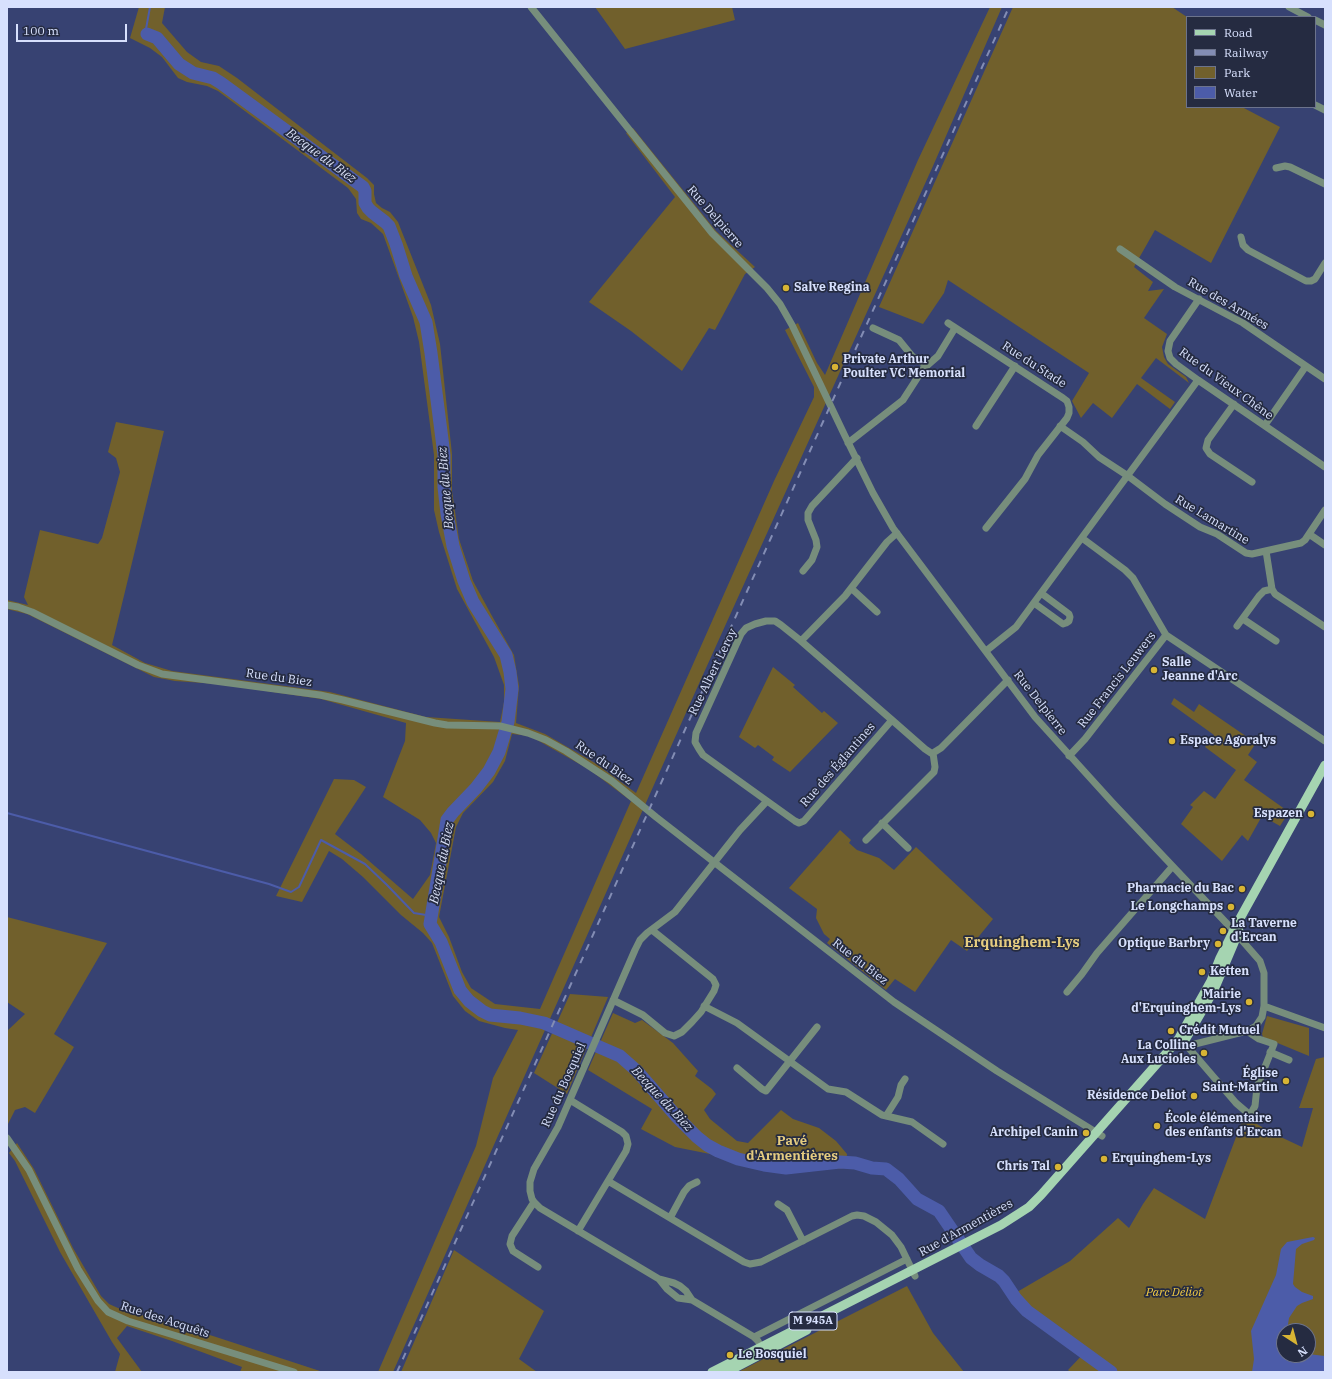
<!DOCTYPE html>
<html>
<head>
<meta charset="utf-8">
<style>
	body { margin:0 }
	#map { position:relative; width:1332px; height:1379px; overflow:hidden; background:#374272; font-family:"IBM Plex Serif",serif }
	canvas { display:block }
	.frame { position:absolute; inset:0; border:8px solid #d7e0fd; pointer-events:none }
	.legend { position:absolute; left:1186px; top:16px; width:130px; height:92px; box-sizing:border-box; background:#252b41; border:1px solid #6c738c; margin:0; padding:5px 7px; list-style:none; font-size:12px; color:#d7e0fd }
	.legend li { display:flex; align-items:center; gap:8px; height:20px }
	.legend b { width:20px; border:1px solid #6c738c }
	.north { position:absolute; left:1276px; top:1323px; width:40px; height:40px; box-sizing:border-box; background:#252b41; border:1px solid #6c738c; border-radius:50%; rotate:144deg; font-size:11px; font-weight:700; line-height:16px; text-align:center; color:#d7e0fd }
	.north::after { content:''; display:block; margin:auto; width:14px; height:18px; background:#d8b434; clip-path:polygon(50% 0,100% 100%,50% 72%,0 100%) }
	.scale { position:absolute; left:16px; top:24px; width:111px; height:18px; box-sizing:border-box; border:2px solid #d7e0fd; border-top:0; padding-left:5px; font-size:12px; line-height:14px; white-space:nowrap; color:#d7e0fd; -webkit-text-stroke:3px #252b41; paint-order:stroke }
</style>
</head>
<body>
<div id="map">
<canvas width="1332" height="1379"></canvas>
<div class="frame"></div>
<ul class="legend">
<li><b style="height:5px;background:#a5d4b1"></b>Road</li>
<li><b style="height:5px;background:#838db4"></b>Railway</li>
<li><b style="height:11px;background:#71602c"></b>Park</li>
<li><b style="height:11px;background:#4c5ca9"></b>Water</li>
</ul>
<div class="north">N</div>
<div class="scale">100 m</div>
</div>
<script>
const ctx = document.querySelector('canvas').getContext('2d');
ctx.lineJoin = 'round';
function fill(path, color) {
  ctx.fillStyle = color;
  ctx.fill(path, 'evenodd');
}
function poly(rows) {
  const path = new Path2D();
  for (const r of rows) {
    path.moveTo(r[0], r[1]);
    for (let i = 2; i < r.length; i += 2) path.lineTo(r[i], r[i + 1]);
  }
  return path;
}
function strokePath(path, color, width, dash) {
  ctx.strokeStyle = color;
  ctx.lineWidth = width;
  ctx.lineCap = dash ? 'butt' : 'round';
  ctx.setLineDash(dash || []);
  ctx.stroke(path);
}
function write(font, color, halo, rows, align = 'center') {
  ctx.font = font + ' "IBM Plex Serif",serif';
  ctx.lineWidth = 3.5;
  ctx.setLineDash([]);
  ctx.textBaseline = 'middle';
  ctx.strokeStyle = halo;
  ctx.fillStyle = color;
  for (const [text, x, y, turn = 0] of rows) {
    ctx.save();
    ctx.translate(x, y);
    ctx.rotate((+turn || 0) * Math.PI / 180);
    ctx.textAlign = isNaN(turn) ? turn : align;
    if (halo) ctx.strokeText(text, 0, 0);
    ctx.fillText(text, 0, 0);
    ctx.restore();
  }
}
fill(poly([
	[139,7,165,7,162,23,187,52,201,62,219,66,237,78,367,178,374,185,374,194,376,203,382,208,390,212,398,222,431,305,440,344,452,454,452,491,459,539,473,581,492,616,514,655,519,686,516,723,545,734,595,763,636,793,774,481,814,397,814,387,785,330,798,323,817,363,825,375,918,160,990,7,1002,7,933,166,697,688,393,1372,378,1372,476,1146,493,1078,518,1030,505,1028,479,1021,465,1011,453,996,432,943,423,933,401,915,363,877,342,859,329,851,302,902,276,896,334,779,354,780,366,787,335,834,361,854,413,899,430,875,436,843,431,833,420,820,383,797,405,741,406,723,321,699,218,684,175,681,154,677,27,614,7,609,7,600,28,605,24,597,40,530,98,544,102,538,120,472,116,458,108,452,116,422,164,431,112,645,145,663,172,671,330,692,426,717,500,722,504,702,504,685,494,657,457,589,439,532,434,510,434,455,419,342,413,317,383,234,371,223,361,219,357,213,356,199,348,188,218,91,207,86,187,82,178,78,162,57,150,48,130,38],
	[512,734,530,736,553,749,590,770,631,801,540,1009,495,1004,471,988,462,972,449,937,439,917,456,827,463,813,493,782,505,761],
	[595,7,732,7,735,20,625,49],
	[1013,7,1172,7,1187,17,1187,107,1242,107,1280,127,1211,263,1155,230,1134,267,1153,282,1148,291,1164,289,1144,318,1167,334,1162,347,1164,357,1168,364,1186,377,1189,383,1156,358,1141,378,1175,402,1170,409,1137,384,1112,418,1093,403,1081,418,1072,401,1089,373,948,280,944,293,923,324,879,307],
	[633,128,716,231,755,267,745,274,715,330,709,328,682,371,631,331,589,302,675,197,626,133],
	[773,667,795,685,793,687,822,713,824,711,838,723,790,772,772,760,774,757,758,745,755,748,739,737],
	[1174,698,1194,712,1199,704,1256,743,1248,755,1257,762,1244,780,1289,812,1280,826,1262,816,1248,841,1242,835,1222,861,1181,824,1193,807,1190,805,1204,791,1215,799,1236,770,1205,747,1214,735,1171,704],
	[840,830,851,840,849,843,857,850,879,858,894,870,916,847,993,919,967,951,951,940,915,992,895,979,886,990,827,943,830,939,824,934,816,918,817,909,789,888],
	[7,917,107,943,54,1034,74,1047,35,1113,25,1107,15,1110,7,1126,7,1031,25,1014,7,1002],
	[570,994,608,997,567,1094,534,1073],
	[613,1013,635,1023,642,1020,673,1043,698,1071,695,1076,712,1089,716,1094,704,1110,710,1119,737,1141,748,1143,781,1110,793,1119,819,1128,836,1141,847,1154,846,1168,792,1171,779,1170,745,1163,715,1155,675,1147,641,1129,652,1109,588,1070],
	[1267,1016,1309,1028,1309,1056,1263,1037,1262,1034],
	[1325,1057,1325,1372,1070,1372,1068,1370,1086,1351,1026,1306,1017,1292,1070,1261,1118,1218,1129,1228,1143,1204,1154,1188,1205,1219,1244,1116,1270,1132,1302,1147,1313,1108,1299,1108,1316,1059],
	[1284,1331,1308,1331,1308,1355,1284,1355],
	[17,1143,34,1169,73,1248,101,1296,109,1304,118,1308,213,1336,323,1372,240,1372,242,1367,172,1341,127,1326,117,1338,142,1372,115,1372,120,1354,112,1342,60,1252,15,1161,9,1153],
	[454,1250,544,1311,519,1359,537,1372,401,1372],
	[907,1286,933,1333,964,1372,738,1372]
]), '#71602c');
fill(poly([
	[1313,1237,1315,1238,1314,1240,1302,1244,1296,1249,1293,1284,1295,1287,1302,1292,1313,1296,1313,1299,1302,1303,1297,1306,1289,1318,1287,1331,1284,1331,1284,1355,1308,1355,1308,1354,1325,1356,1325,1372,1252,1372,1254,1359,1251,1331,1276,1275,1281,1249,1287,1242]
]), '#4c5ca9');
strokePath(poly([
	[147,34,146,29,150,7],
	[7,813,269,884,291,892,299,887,321,840,365,864,387,885,414,913,432,916]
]), '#4c5ca9', 2);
strokePath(poly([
	[147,34,157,38,179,64,193,73,213,78,221,83,363,187,365,191,365,203,368,208,372,212,385,222,389,226,396,244,406,276,426,322,431,353,444,455,444,487,447,514,453,546,464,581,473,602,506,655,510,672,512,689,508,722,499,752,489,771,476,788,453,812,447,820,430,924,441,942,460,990,469,1001,482,1011,490,1015,520,1018,544,1023,620,1056,637,1071,677,1117,697,1137,707,1145,718,1151,738,1159,764,1165,786,1168,840,1162,855,1163,872,1168,886,1169,899,1179,917,1199,939,1211,971,1258,980,1265,999,1276,1004,1281,1016,1299,1027,1311,1111,1372]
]), '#4c5ca9', 13);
strokePath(poly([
	[531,7,712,233,767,288,780,304,792,325,845,436,873,493,893,528,1035,717,1112,802,1232,929,1260,961,1264,973,1264,1006,1262,1017,1256,1026,1247,1031,1187,1046,1180,1039],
	[1289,7,1308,17],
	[1315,20,1325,25],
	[1315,105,1325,110],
	[1276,168,1285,166,1290,167,1325,184],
	[1241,237,1243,245,1248,250,1306,281,1311,281,1315,279,1325,263],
	[1120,249,1175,287,1243,323,1325,379],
	[1199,299,1170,341,1168,351,1170,358,1176,364,1198,380,1325,467],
	[948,323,1063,398,1067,401,1069,407,1069,413,1067,418,1038,455,1025,479,986,528],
	[873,328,899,340,912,356,926,365],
	[1234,404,1208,440,1206,448,1210,454,1252,482],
	[1265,425,1306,366],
	[976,426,1015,366],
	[1060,426,1083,442,1099,457,1128,476,1165,504,1200,527,1217,534,1246,553,1252,554,1301,543,1305,540,1325,510],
	[848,443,903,400,923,369,938,356,955,328],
	[1309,534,1325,545],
	[1082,538,1125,570,1133,578,1166,635,1325,741],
	[1266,551,1272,589,1275,594,1325,627],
	[803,571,812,560,817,547,816,540,808,520,808,513,812,506,857,458],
	[851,588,877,612],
	[1034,603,1063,624,1066,623,1069,621,1070,617,1069,614,1041,593],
	[7,605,18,607,32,612,138,665,162,674,320,695,343,700,435,723,447,725,500,726,528,733,546,740,566,751,612,781,656,817,894,1002,997,1071,1102,1136],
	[1243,619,1276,641],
	[1237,626,1259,596,1264,591,1272,589],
	[986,651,1016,627,1198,380],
	[892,720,925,749,931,753,933,753],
	[1069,756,1085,739,1166,635],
	[767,801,703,755,699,749,695,742,696,733,741,634,746,628,755,624,766,621,775,621,781,625,801,641,845,596,887,542,897,533],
	[882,823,908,848],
	[866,840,934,772,935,767,933,753,941,748,1008,680],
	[1067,992,1082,974,1097,953,1172,867],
	[613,1000,643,1015,665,1033,674,1036,682,1032,692,1022,701,1012,714,991,716,985,713,979,652,930],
	[704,1006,737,1023,828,1089,846,1092,882,1115,912,1122,943,1144],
	[1264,1006,1325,1028],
	[1187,1046,1236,1103,1250,1115,1255,1106,1257,1087,1274,1044,1259,1039,1247,1031],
	[1270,1052,1289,1060],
	[737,1068,762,1089,766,1091,817,1027],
	[570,1100,622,1132,626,1136,628,1144,626,1151,578,1231],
	[886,1116,898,1097,901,1085,905,1079],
	[7,1138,29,1170,78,1269,98,1301,108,1312,128,1321,294,1372],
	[608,1181,744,1262,750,1264,761,1262,852,1216,857,1215,864,1216,876,1222,892,1235,901,1247,915,1276],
	[534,1202,512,1236,510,1244,513,1251,538,1267],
	[778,1204,787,1210,803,1241],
	[670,1218,684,1192,689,1186,697,1182],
	[659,1279,667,1289,678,1298,692,1300,754,1337,758,1341,763,1351],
	[692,1300,686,1291,680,1286,674,1283,659,1279,540,1208,534,1202,532,1199,530,1191,530,1182,534,1169,558,1127,635,950,640,940,647,933,675,912,740,830,767,801,795,821,799,823,804,821,892,720,801,641],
	[754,1337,907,1259]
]), '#778e7c', 7);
strokePath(poly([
	[1182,1045,1194,1025,1214,990,1239,931],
	[712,1372,1001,1225,1029,1207,1041,1195,1170,1049,1179,1038,1211,981,1220,958,1238,922,1325,765],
	[727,1372,807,1330]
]), '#a5d4b1', 9);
strokePath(poly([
	[397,1372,1009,7]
]), '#838db4', 2, [7, 7]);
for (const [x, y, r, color] of [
	[786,288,4,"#d8b434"],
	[835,367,4,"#d8b434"],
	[1154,670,4,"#d8b434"],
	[1172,741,4,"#d8b434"],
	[1311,814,4,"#d8b434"],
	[1242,889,4,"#d8b434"],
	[1231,907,4,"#d8b434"],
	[1223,931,4,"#d8b434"],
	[1218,944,4,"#d8b434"],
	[1202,972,4,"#d8b434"],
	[1249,1002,4,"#d8b434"],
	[1171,1031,4,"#d8b434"],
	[1204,1053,4,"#d8b434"],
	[1286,1081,4,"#d8b434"],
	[1194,1096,4,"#d8b434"],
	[1157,1126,4,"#d8b434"],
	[1086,1133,4,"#d8b434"],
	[1104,1159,4,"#d8b434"],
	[1058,1167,4,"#d8b434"],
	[730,1355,4,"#d8b434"]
]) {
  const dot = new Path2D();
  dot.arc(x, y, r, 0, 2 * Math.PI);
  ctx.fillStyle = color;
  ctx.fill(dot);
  strokePath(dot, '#252b41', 1.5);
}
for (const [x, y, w] of [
	[813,1321,48]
]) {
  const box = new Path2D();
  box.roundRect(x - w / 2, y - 9, w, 18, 3);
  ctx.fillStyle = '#252b41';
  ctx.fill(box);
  strokePath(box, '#d7e0fd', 1);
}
write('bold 11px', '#d7e0fd', null, [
	["M 945A",813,1321]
]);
write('12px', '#d7e0fd', '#252b41', [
	["Rue Delpierre",715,217,49],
	["Rue des Armées",1228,304,30],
	["Rue du Stade",1034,365,33],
	["Rue du Vieux Chêne",1226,384,36],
	["Rue Lamartine",1212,520,31],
	["Rue Albert Leroy",713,672,-64],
	["Rue du Biez",279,678,8],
	["Rue Francis Leuwers",1117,680,-52],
	["Rue Delpierre",1040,703,52],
	["Rue du Biez",604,763,35],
	["Rue des Églantines",838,765,-49],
	["Rue du Biez",860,962,38],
	["Rue du Bosquiel",564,1085,-66],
	["Rue d'Armentières",966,1228,-29],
	["Rue des Acquêts",165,1320,18]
]);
write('bold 12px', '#d7e0fd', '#252b41', [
	["Salve Regina",794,288],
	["Private Arthur",843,360],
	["Poulter VC Memorial",843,374],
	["Salle",1162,663],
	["Jeanne d'Arc",1162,677],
	["Espace Agoralys",1180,741],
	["Espazen",1303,814,"right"],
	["Pharmacie du Bac",1234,889,"right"],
	["Le Longchamps",1223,907,"right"],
	["La Taverne",1231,924],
	["d'Ercan",1231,938],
	["Optique Barbry",1210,944,"right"],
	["Ketten",1210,972],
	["Mairie",1241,995,"right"],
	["d'Erquinghem-Lys",1241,1009,"right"],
	["Crédit Mutuel",1179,1031],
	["La Colline",1196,1046,"right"],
	["Aux Lucioles",1196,1060,"right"],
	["Église",1278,1074,"right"],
	["Saint-Martin",1278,1088,"right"],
	["Résidence Deliot",1186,1096,"right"],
	["École élémentaire",1165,1119],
	["des enfants d'Ercan",1165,1133],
	["Archipel Canin",1078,1133,"right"],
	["Erquinghem-Lys",1112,1159],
	["Chris Tal",1050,1167,"right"],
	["Le Bosquiel",738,1355]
], 'left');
write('italic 12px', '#f2cb43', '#252b41', [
	["Parc Déliot",1174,1293]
]);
write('italic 13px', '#d8dff5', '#252b41', [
	["Becque du Biez",321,156,36],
	["Becque du Biez",446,488,-95],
	["Becque du Biez",442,863,-79],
	["Becque du Biez",662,1099,47]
]);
write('bold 13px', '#e5cc80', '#252b41', [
	["Pavé",792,1141],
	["d'Armentières",792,1156]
]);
write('bold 14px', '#e5cc80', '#252b41', [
	["Erquinghem-Lys",1022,943]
]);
</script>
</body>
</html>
